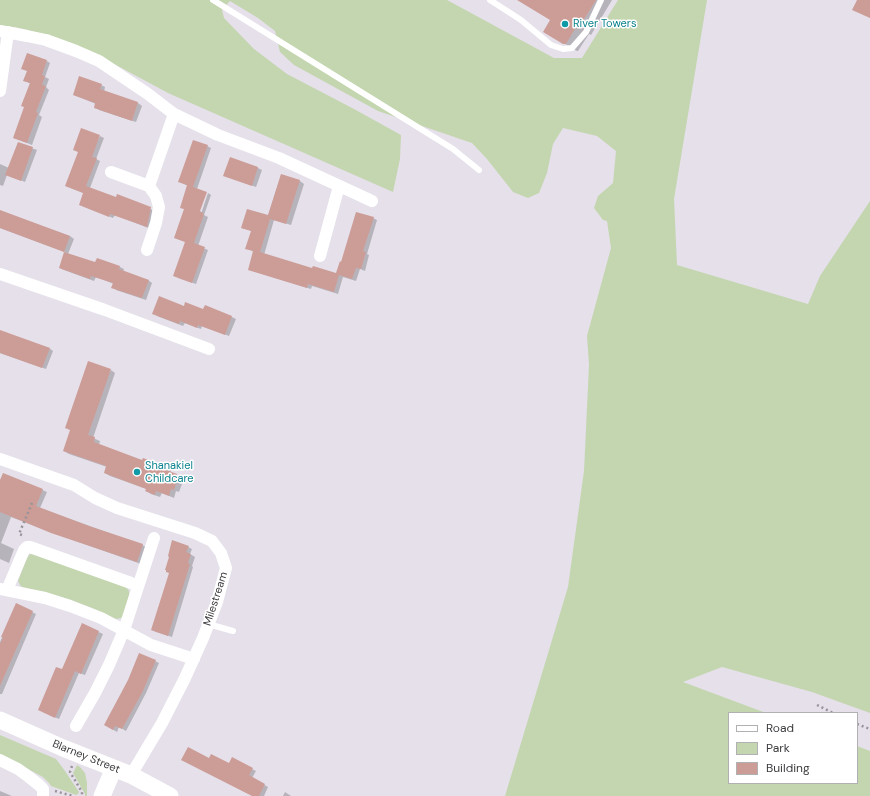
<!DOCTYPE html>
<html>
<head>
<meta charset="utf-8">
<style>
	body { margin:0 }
	#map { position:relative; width:870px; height:796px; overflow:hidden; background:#e5e0ea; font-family:"DM Sans",sans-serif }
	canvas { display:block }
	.legend { position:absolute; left:728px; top:712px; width:130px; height:72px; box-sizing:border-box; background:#fff; border:1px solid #b1b0b2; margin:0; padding:5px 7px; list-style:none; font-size:12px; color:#3c3a3e }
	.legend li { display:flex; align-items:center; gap:8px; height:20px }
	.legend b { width:20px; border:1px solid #b1b0b2 }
</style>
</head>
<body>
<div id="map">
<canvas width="870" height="796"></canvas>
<ul class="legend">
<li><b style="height:5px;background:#fff"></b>Road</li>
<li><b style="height:11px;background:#c4d6af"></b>Park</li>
<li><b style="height:11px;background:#cc9c96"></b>Building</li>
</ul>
</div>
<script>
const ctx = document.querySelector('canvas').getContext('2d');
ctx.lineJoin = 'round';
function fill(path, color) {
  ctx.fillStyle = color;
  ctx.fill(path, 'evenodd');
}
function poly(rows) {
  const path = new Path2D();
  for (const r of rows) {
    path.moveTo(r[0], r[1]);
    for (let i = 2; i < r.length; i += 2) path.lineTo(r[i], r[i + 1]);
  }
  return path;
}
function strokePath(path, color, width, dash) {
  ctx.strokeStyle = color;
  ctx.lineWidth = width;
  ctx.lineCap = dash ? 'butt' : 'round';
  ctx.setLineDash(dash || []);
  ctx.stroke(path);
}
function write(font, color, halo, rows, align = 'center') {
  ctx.font = font + ' "DM Sans",sans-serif';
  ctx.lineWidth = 3;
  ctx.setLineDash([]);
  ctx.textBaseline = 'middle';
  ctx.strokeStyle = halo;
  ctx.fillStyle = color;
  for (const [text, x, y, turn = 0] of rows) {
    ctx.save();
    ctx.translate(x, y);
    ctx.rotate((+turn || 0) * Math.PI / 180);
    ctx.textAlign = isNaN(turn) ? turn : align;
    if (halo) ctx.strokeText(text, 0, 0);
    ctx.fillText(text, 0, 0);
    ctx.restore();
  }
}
fill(poly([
	[0,0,447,0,554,58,582,58,618,0,707,0,674,199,677,265,808,304,820,276,870,201,870,713,812,692,722,667,683,682,766,713,729,713,729,783,857,783,857,746,870,751,870,796,505,796,568,587,584,471,589,365,587,336,611,248,607,221,603,220,594,208,598,196,613,183,616,151,597,136,563,128,553,144,547,173,539,193,528,198,513,192,487,159,472,143,378,111,294,65,280,52,275,31,258,18,230,1,222,10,224,18,254,49,287,74,354,109,401,135,400,159,393,192,168,93,116,65,80,47,50,36,15,27,0,26],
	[31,554,33,554,126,587,129,591,129,595,123,616,121,618,116,619,92,608,71,600,47,593,22,587,20,585,18,581,27,558,29,555],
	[0,735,56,759,65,771,79,792,78,794,76,795,51,786,49,783,43,777,0,754],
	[77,765,80,767,85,773,87,783,87,796,85,796,85,794,73,773]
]), '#c4d6af');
fill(poly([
	[519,0,612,0,591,35,589,34,578,51,577,51,545,32,552,20],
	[47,61,50,63,45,77,49,79,46,87,49,90,39,115,42,117,32,145,14,138,25,107,31,84,24,80],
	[101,85,105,87,104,92,138,103,142,106,136,122,99,110,96,104,74,95],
	[100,136,104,138,96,159,100,161,90,188,117,199,118,196,155,211,151,229,115,215,113,218,80,205,84,193,71,188],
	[18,143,37,150,25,182,7,175,3,186,0,185,0,164,9,168],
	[207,146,211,148,197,189,198,216,200,217,208,193,211,195,204,215,208,217,198,246,208,250,196,284,178,278,186,242,175,238,185,210,181,207,188,186,180,182],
	[230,158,258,168,262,170,256,187,228,177],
	[281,175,300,181,304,184,291,225,274,220,264,255,313,270,337,274,342,263,373,218,377,220,367,254,369,255,365,271,360,269,356,281,343,277,338,294,312,286,311,289,253,271,254,252,247,248,252,231,242,228,268,216],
	[0,211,70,236,74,239,68,254,96,263,97,259,120,267,124,269,123,272,148,280,152,283,146,300,116,290,114,284,96,277,94,281,64,270,60,268,65,252,0,228],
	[184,307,232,317,236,319,229,336,202,326,201,329,185,323,183,326,157,316],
	[0,331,49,348,53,351,46,369,0,353],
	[111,370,115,373,93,438,100,441,99,445,143,461,167,468,171,471,171,473,181,478,179,483,182,484,179,492,176,491,174,498,162,493,160,497,151,494,146,491,147,489,110,476,105,473,107,467,69,454,64,451],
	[4,474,47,492,40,508,142,545,146,547,141,564,56,534,11,517,1,543,14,549,9,563,0,559,0,484],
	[188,547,192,549,190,554,195,557,192,566,193,567,172,637,156,632,152,630,170,573],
	[16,604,36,614,2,694,0,694,0,695,0,642],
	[83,625,103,634,85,675,79,673,59,719,43,712,63,671],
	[155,661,159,663,146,693,126,731,119,727,117,732,105,725],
	[232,759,256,771,252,778,268,787,264,796,254,796,229,765],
	[0,791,12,796,0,796],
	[285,792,291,796,283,796]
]), '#0003');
fill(poly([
	[517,0,596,0,578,29,576,27,566,44,563,44,543,32,550,20],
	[857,0,870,0,870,18,852,10],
	[27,53,47,60,42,75,45,76,42,85,46,86,36,112,38,113,27,143,13,138,24,107,21,106,30,83,23,81,27,71,21,69],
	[79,76,102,84,100,89,138,102,132,121,94,108,95,103,73,95],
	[81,128,100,135,92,157,97,158,86,186,116,197,117,194,151,207,147,227,110,214,109,217,79,205,83,193,65,186,78,152,73,150],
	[193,140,208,145,193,187,207,192,200,211,204,214,194,243,205,247,192,283,173,276,185,242,174,238,184,209,180,208,187,185,178,182],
	[18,142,33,147,21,181,5,175],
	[230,157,258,167,252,186,223,176],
	[281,174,300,180,286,224,270,219,260,252,312,268,313,266,336,273,340,261,341,262,356,212,374,217,363,251,366,252,361,269,356,268,352,279,339,275,334,292,308,284,307,288,248,270,253,251,245,249,251,231,241,228,247,209,268,215],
	[0,210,70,236,64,252,0,228],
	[64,252,95,262,97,258,120,266,119,269,149,280,142,298,111,288,113,283,91,276,90,279,59,268],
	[159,296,184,306,185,302,203,309,205,305,232,316,225,335,198,325,197,328,180,321,179,324,152,314],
	[0,330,50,348,42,368,0,353],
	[88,361,111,369,88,435,95,437,94,442,142,460,143,458,167,467,166,470,177,474,175,479,177,480,174,490,171,489,169,496,156,491,155,495,145,491,146,489,104,473,106,466,63,451,70,430,65,428],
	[3,473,43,489,36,506,89,526,143,544,137,562,51,533,0,512,0,480],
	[172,540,189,546,186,552,191,554,188,563,190,564,168,636,151,630,169,573,166,572,166,570,165,570,169,557,168,556],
	[16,603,33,611,0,686,0,644,3,637,1,637],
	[82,623,99,631,81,674,75,671,55,718,38,710,56,667,62,669],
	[139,653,156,660,143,691,122,729,115,726,113,730,104,725,128,680],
	[188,747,209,758,211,754,229,763,232,757,253,768,249,775,265,784,259,796,252,796,181,760]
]), '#cc9c96');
strokePath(poly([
	[22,535,19,534,32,503],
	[817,705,833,713],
	[857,724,870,729],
	[72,766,70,772,82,792,82,796],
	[55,791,73,796]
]), '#97939a', 2.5, [2, 3]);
strokePath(poly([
	[213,0,453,149,479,170],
	[490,0,521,20,551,45,563,49,572,48,586,32,601,0],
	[208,624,233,631]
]), '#fff', 6);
strokePath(poly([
	[0,31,27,36,46,40,76,51,99,61,148,94,174,114,218,135,279,158,372,201],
	[0,91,8,32],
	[111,172,149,186],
	[147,250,156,223,159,207,156,196,149,186,174,114],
	[320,256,339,186],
	[0,274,105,310,209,349],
	[0,459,74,485,95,498,117,508,195,533,212,541,221,553,226,568,217,602,203,638,185,678,162,723,131,775],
	[0,589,45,598,70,606,101,618,151,645,194,659],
	[7,590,24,550,27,547,30,547,131,583,135,585,137,588,137,590,124,630,109,665,95,693,76,726],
	[137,590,154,538],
	[0,760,18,769,29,777,39,785,43,789,43,796]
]), '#fff', 12);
strokePath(poly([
	[0,720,63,748,131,775,170,796],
	[102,796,114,768]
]), '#fff', 17);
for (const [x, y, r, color] of [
	[565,24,4,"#0f9aa8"],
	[137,472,4,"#0f9aa8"]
]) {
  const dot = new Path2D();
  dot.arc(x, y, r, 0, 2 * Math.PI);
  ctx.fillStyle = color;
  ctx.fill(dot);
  strokePath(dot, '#fff', 1.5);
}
write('11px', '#0d838f', '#fff', [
	["River Towers",573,24],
	["Shanakiel",145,466],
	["Childcare",145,479]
], 'left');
write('11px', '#3c3a3e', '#fff', [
	["Milestream",216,599,-72],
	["Blarney Street",86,757,22]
]);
</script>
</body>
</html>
